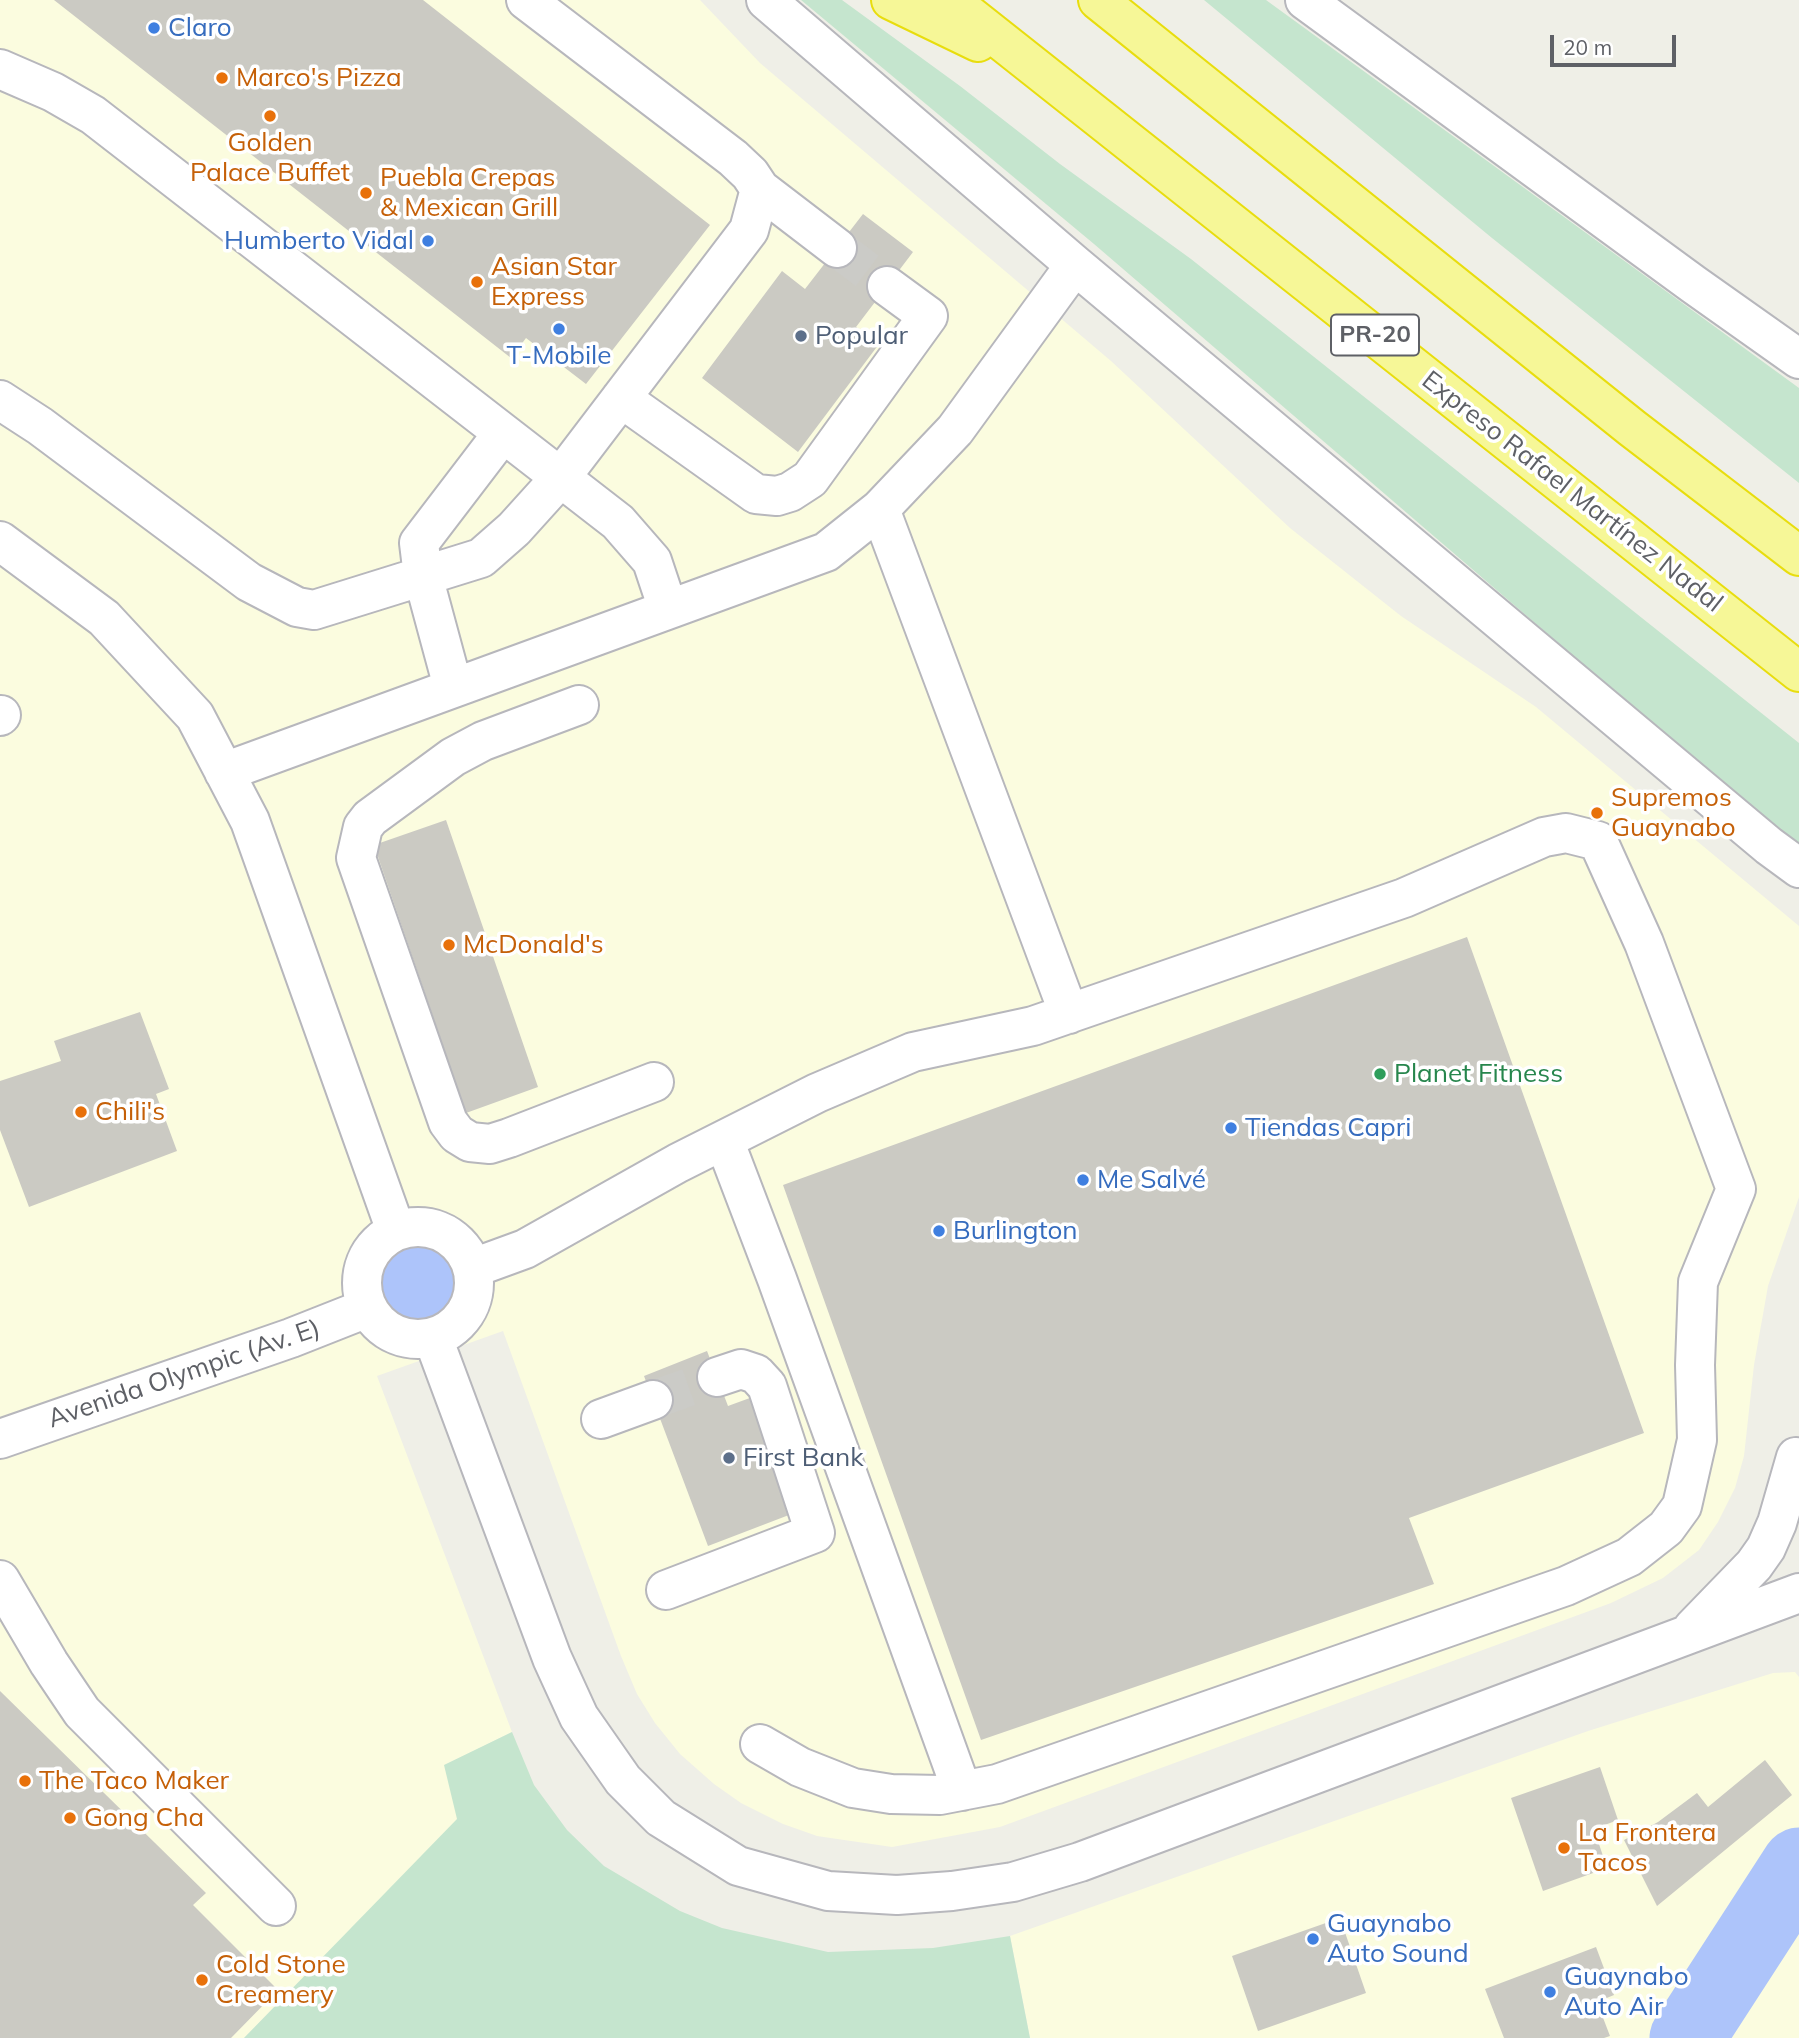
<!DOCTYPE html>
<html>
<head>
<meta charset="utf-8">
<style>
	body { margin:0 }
	#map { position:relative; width:1799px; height:2038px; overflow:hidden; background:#efefe7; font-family:Mulish,sans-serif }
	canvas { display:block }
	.scale { position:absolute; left:1550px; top:35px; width:126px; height:32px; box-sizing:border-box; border:4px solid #5e6066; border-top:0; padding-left:9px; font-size:21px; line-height:24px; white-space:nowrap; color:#5e6066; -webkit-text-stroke:5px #fff; paint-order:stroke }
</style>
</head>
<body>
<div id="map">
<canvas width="1799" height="2038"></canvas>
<div class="scale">20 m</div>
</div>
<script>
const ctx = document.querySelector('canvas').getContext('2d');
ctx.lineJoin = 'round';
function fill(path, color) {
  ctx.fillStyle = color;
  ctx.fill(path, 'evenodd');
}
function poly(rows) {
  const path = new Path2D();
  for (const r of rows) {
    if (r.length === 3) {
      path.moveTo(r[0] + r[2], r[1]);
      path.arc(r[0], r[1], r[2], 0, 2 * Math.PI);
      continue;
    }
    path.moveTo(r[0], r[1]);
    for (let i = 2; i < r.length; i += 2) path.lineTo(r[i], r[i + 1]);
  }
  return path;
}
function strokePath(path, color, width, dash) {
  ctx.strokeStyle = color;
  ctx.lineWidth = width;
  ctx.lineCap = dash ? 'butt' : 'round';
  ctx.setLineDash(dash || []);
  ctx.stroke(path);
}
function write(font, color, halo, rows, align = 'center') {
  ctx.font = font + ' Mulish,sans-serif';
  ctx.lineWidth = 7;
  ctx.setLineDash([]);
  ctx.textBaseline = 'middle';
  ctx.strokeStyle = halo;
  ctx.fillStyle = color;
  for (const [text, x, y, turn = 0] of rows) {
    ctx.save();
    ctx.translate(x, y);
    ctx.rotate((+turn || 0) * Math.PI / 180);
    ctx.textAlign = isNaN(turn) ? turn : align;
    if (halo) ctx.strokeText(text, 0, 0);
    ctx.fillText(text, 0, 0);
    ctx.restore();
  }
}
fill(poly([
	[0,0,700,0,760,63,1111,361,1290,528,1401,616,1536,707,1799,926,1799,1197,1768,1286,1754,1365,1744,1456,1735,1488,1718,1522,1699,1550,1663,1578,1611,1603,1000,1827,892,1847,817,1836,783,1824,741,1803,714,1784,680,1754,655,1723,637,1694,621,1656,503,1331,377,1376,512,1732,445,1765,458,1819,244,2038,0,2038],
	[1795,1672,1799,1677,1799,2038,1030,2038,1010,1936,1588,1731,1773,1673]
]), '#fbfcdf');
fill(poly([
	[801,0,842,0,960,86,1060,164,1191,259,1799,743,1799,850,1094,244],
	[1204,0,1266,0,1799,388,1799,483,1492,238],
	[419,1284,47],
	[512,1732,534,1785,567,1830,604,1866,680,1911,722,1928,828,1952,933,1948,1010,1936,1030,2038,244,2038,457,1819,444,1765]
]), '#c5e5ce');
fill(poly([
	[419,1284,41]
]), '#adc4fa');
strokePath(poly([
	[1687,2038,1799,1865]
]), '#adc4fa', 75);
fill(poly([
	[54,0,423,0,710,225,586,384,526,338,511,358],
	[863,214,913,252,856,327,879,344,798,452,702,378,782,271,805,289],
	[446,820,538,1087,466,1113,374,845],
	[1467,937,1644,1433,1409,1518,1434,1584,981,1740,783,1185],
	[140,1012,169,1089,156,1094,177,1151,29,1207,0,1130,0,1081,61,1061,54,1041],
	[707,1351,728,1406,758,1395,802,1510,708,1546,644,1376],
	[0,1691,206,1893,193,1905,278,1990,231,2038,0,2038],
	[1765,1760,1792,1795,1657,1906,1624,1840,1658,1822,1697,1793,1708,1807],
	[1600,1767,1618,1820,1594,1829,1607,1868,1543,1891,1511,1798],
	[1340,1918,1366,1993,1258,2031,1232,1956],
	[1596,1947,1614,1995,1597,2002,1610,2036,1604,2038,1504,2038,1485,1989]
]), '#cbcac3');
strokePath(poly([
	[837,248,887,286],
	[653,1400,717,1377]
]), '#cbcbc7', 38, [38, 19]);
const minor = poly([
	[766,0,1075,265,1769,846,1799,868],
	[1305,0,1693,284,1799,359],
	[0,69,53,92,93,115,618,522,652,561,668,609],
	[760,189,837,248],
	[621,398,756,494,777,496,790,492,810,479,928,316,887,286],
	[0,400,40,426,249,582,297,607,314,610,481,558,514,529,561,477,749,230,760,189,750,174,733,158,526,0],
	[880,509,1069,1014],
	[0,541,104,618,195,716,250,821,396,1231],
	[453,687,423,576,419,543,503,433],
	[579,705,483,741,453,757,370,818,363,827,356,858,448,1122,457,1134,470,1142,490,1144,509,1138,654,1082],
	[0,716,1,715],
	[224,772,826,552,880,509,955,430,1075,265],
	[724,1140,777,1279,962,1791],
	[418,1283,56],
	[473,1268,525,1249,678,1163,817,1093,913,1052,1033,1026,1404,898,1544,837,1566,833,1598,841,1644,943,1736,1189,1698,1282,1695,1365,1697,1440,1682,1506,1666,1528,1629,1557,1566,1586,997,1784,940,1795,891,1794,853,1788,800,1767,760,1744],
	[433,1338,552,1658,579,1717,623,1780,661,1818,738,1866,828,1891,897,1895,952,1891,1013,1882,1080,1862,1799,1593],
	[601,1419,653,1400],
	[0,1439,291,1338,367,1308],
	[0,1580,49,1663,82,1712,276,1906],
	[666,1590,815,1533,767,1386,756,1374,741,1369,717,1377],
	[1693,1628,1754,1565,1766,1548,1777,1523,1796,1457]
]);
const highway = poly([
	[891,0,978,42],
	[950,0,1799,672],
	[1098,0,1632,428,1799,556]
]);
strokePath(minor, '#b7b7bc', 42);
strokePath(highway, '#e8dd0e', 42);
strokePath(minor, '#fff', 38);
strokePath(highway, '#f6f797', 38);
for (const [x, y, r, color] of [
	[154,28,7,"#3f7fe0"],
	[222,78,7,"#e8710a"],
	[270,116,7,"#e8710a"],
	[366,193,7,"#e8710a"],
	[428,241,7,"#3f7fe0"],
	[477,282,7,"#e8710a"],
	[559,329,7,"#3f7fe0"],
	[801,336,7,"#5c6f8a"],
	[1597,813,7,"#e8710a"],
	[449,945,7,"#e8710a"],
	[1380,1074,7,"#2e9e5b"],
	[81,1112,7,"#e8710a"],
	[1231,1128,7,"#3f7fe0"],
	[1083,1180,7,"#3f7fe0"],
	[939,1231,7,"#3f7fe0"],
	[729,1458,7,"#5c6f8a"],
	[25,1781,7,"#e8710a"],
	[70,1818,7,"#e8710a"],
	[1564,1848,7,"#e8710a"],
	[1313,1939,7,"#3f7fe0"],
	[202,1980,7,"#e8710a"],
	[1550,1992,7,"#3f7fe0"]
]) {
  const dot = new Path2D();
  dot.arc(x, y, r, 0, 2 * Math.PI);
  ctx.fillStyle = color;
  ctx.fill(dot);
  strokePath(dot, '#fff', 2.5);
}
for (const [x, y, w] of [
	[1375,335,88]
]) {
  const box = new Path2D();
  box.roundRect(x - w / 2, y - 20.5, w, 41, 5);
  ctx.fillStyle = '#fff';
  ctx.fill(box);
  strokePath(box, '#5e6066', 2);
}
write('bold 24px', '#5e6066', null, [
	["PR-20",1375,335]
]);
write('26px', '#366cbe', '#fff', [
	["Claro",168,28],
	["Humberto Vidal",414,241,"right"],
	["T-Mobile",559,356,"center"],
	["Tiendas Capri",1245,1128],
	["Me Salvé",1097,1180],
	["Burlington",953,1231],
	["Guaynabo",1327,1924],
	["Auto Sound",1327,1954],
	["Guaynabo",1564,1977],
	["Auto Air",1564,2007]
], 'left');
write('26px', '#c56008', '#fff', [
	["Marco's Pizza",236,78],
	["Golden",270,143,"center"],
	["Palace Buffet",270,173,"center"],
	["Puebla Crepas",380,178],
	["& Mexican Grill",380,208],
	["Asian Star",491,267],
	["Express",491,297],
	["Supremos",1611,798],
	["Guaynabo",1611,828],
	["McDonald's",463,945],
	["Chili's",95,1112],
	["The Taco Maker",39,1781],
	["Gong Cha",84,1818],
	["La Frontera",1578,1833],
	["Tacos",1578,1863],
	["Cold Stone",216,1965],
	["Creamery",216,1995]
], 'left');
write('26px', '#4e5e75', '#fff', [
	["Popular",815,336],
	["First Bank",743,1458]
], 'left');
write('26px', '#5e6066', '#fff', [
	["Expreso Rafael Martínez Nadal",1572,492,38],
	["Avenida Olympic (Av. E)",184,1374,-19]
]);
write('26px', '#27864d', '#fff', [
	["Planet Fitness",1394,1074]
], 'left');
</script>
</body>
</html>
